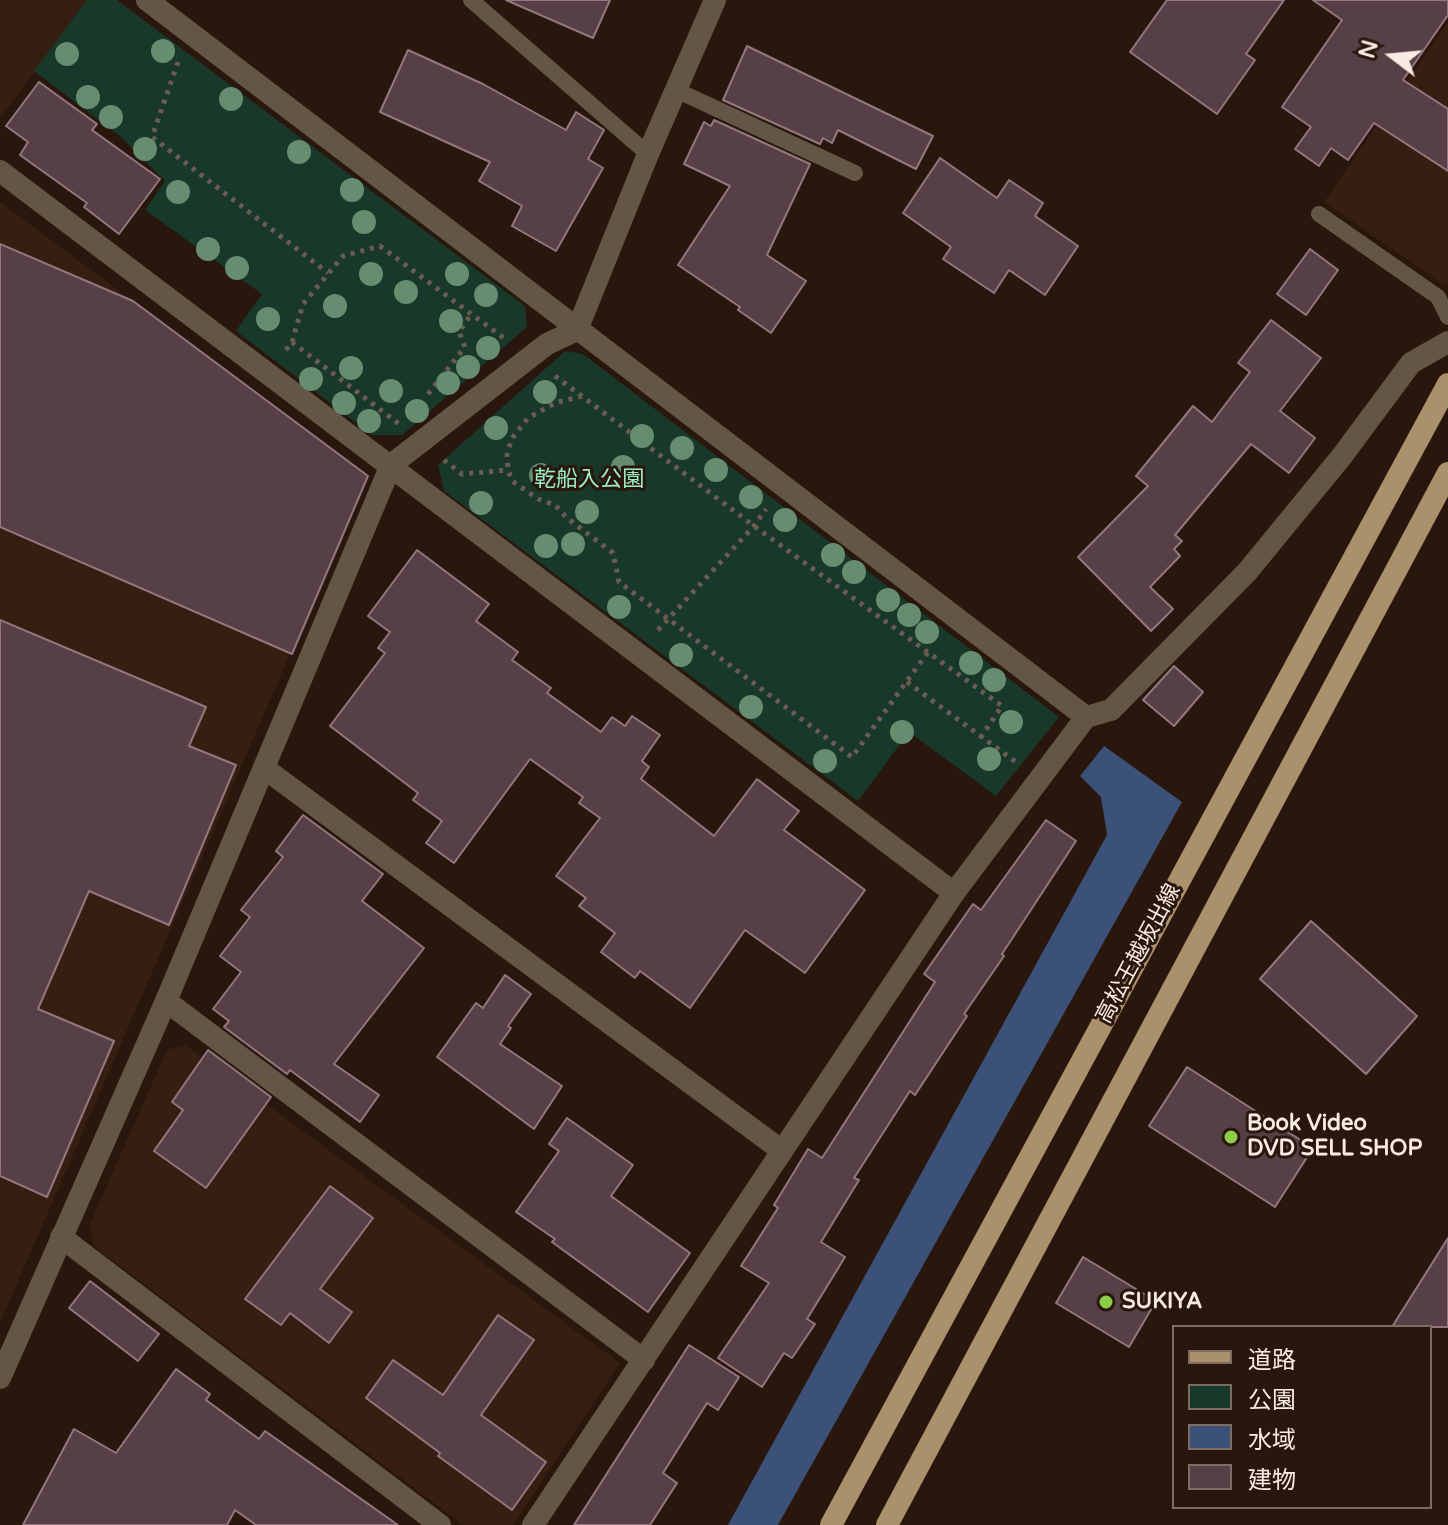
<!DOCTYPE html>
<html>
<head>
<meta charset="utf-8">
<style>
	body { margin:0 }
	#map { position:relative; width:1448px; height:1525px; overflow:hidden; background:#29170d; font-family:"Varela Round","Noto Sans JP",sans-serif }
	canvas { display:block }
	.legend { position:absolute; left:1172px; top:1325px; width:260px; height:184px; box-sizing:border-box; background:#29170d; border:2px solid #7c6c63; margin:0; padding:10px 14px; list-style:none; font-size:24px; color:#f9ebe4 }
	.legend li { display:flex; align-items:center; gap:16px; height:40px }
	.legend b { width:40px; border:2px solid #7c6c63 }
	.north { position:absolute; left:1352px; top:16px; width:80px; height:80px; -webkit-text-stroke:6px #29170d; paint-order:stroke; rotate:286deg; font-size:22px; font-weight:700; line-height:32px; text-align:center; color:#f9ebe4 }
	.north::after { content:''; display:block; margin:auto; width:28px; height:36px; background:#f9ebe4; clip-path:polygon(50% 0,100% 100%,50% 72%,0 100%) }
</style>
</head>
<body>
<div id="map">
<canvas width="1448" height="1525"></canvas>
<ul class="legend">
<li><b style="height:10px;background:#ab906c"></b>道路</li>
<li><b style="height:22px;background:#183829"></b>公園</li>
<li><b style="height:22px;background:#3b5178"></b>水域</li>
<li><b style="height:22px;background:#573f46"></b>建物</li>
</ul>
<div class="north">N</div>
</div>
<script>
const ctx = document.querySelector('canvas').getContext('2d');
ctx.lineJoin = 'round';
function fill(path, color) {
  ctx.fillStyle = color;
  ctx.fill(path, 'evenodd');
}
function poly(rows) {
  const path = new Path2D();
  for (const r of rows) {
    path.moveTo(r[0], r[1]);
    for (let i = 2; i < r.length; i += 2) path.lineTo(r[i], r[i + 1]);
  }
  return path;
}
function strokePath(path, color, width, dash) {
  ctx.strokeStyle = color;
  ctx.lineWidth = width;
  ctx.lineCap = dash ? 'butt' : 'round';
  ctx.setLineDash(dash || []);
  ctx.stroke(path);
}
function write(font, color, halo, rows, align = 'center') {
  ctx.font = font + ' "Varela Round","Noto Sans JP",sans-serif';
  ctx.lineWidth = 6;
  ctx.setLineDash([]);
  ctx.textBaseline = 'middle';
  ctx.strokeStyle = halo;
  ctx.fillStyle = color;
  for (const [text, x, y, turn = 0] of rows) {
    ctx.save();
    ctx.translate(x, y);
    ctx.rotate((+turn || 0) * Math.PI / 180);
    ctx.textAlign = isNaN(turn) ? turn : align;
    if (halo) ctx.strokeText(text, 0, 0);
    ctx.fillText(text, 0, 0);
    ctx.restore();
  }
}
fill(poly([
	[0,0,87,0,0,119],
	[1448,22,1448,284,1444,285,1324,202],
	[0,202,367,476,0,1323],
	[185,1045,620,1363,513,1525,463,1525,95,1247,89,1226,167,1050]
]), '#361e11');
fill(poly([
	[87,0,117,0,525,306,527,327,402,435,372,435,236,331,262,294,145,210,165,181,121,137,34,71],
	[565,351,583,354,1059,717,996,796,909,732,858,801,444,491,438,465]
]), '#183829');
fill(poly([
	[1104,746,1182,802,778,1525,728,1525,1107,835,1101,797,1080,776]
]), '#3b5178');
const building = poly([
	[506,0,610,0,593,38,506,0],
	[1167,0,1284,0,1246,54,1255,60,1217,114,1130,52,1167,0],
	[1313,0,1448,0,1448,15,1403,80,1448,109,1448,171,1374,123,1348,160,1331,148,1319,166,1295,149,1311,127,1282,107,1342,20,1313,0],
	[747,46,933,136,916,169,838,130,832,143,823,138,820,144,723,100,747,46],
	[408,50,483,84,566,130,576,112,604,130,588,159,603,168,556,251,512,226,522,206,479,181,490,162,380,112,408,50],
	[39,82,97,124,92,130,160,179,119,234,84,207,87,203,20,155,28,142,6,126,39,82],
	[714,120,810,164,767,255,806,281,771,333,738,310,740,307,678,265,730,186,684,164,704,122,711,126,714,120],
	[940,158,997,198,1009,180,1043,203,1035,216,1078,246,1045,295,1009,270,994,293,943,259,951,247,903,213,940,158],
	[0,244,133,301,368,476,292,654,0,527,0,244],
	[1310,249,1338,270,1306,315,1277,294,1310,249],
	[1271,320,1321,358,1280,411,1315,438,1289,473,1251,444,1175,535,1182,541,1174,549,1180,556,1150,587,1173,609,1151,631,1078,557,1148,486,1136,476,1193,406,1212,422,1250,372,1238,363,1271,320],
	[417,550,489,604,476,621,518,652,512,660,551,688,547,693,601,732,612,717,625,726,632,716,660,735,642,761,649,767,641,779,714,836,757,779,799,811,784,830,865,890,805,973,745,930,690,1008,640,971,635,978,601,952,615,933,579,906,586,898,556,876,600,818,579,803,583,797,530,759,454,863,426,843,442,821,413,800,418,793,330,726,385,653,378,648,390,632,368,616,417,550],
	[0,620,206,707,189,746,236,765,169,925,89,891,38,1009,114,1041,47,1197,0,1176,0,620],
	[1174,666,1203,692,1174,726,1143,700,1174,666],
	[303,815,383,874,362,901,424,948,334,1064,379,1095,360,1122,290,1070,287,1074,224,1027,229,1021,213,1009,241,972,220,956,250,917,241,910,283,857,276,851,303,815],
	[1046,820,1076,841,1002,954,1004,956,964,1014,967,1016,915,1095,910,1091,854,1178,859,1180,821,1242,845,1257,807,1319,815,1324,792,1358,784,1353,762,1387,718,1358,769,1283,741,1266,778,1208,774,1205,808,1149,822,1158,935,982,924,974,973,904,981,910,1046,820],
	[1311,921,1417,1016,1366,1074,1260,979,1311,921],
	[505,975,531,994,508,1026,511,1028,500,1044,562,1086,534,1129,437,1057,476,1003,483,1008,505,975],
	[208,1050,271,1097,206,1188,154,1151,183,1110,172,1102,208,1050],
	[1187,1067,1313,1148,1275,1207,1149,1126,1187,1067],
	[567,1118,633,1165,611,1196,690,1253,648,1312,552,1242,555,1239,516,1212,559,1151,549,1144,567,1118],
	[330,1186,373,1218,320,1289,352,1312,329,1343,290,1313,281,1325,245,1299,330,1186],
	[1448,1238,1448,1327,1392,1327,1448,1238],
	[1083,1257,1156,1301,1129,1347,1056,1303,1083,1257],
	[90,1281,159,1334,138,1361,69,1308,90,1281],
	[498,1315,534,1340,481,1415,546,1462,512,1510,438,1456,440,1453,366,1398,393,1360,443,1395,498,1315],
	[689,1345,739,1377,718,1410,707,1403,663,1473,677,1483,650,1525,574,1525,689,1345],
	[176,1369,210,1394,206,1400,259,1439,265,1431,398,1525,256,1525,235,1510,227,1525,23,1525,74,1429,116,1453,176,1369]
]);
fill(building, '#573f46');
strokePath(building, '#92777f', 2);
strokePath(poly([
	[178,62,152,137,328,273],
	[292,342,399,424],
	[286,350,292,342,303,304,343,256,380,246,505,339],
	[555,376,754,526,1002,706,981,737],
	[428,394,465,347,459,332,472,313],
	[582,396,555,403,528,418,512,438,507,455,508,470,512,481,538,499,555,505,567,518,613,553,619,582,852,757,928,652],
	[444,460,462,474,508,470],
	[658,630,754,526,766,509],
	[907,682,1016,762]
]), '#6c5b52', 5, [4, 6]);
strokePath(poly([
	[471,0,648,154],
	[676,90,855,173],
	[1319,214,1438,297,1448,317]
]), '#635644', 16);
strokePath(poly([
	[147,0,1086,717],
	[0,171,954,893],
	[391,465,547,344,577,330,648,154,715,0],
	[264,768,781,1150],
	[166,1001,644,1360],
	[61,1237,440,1525],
	[533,1525,954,893,1086,717,1111,710,1247,572,1342,456,1411,363,1448,342]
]), '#635644', 22);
strokePath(poly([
	[0,1378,166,1001,391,465]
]), '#635644', 22);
strokePath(poly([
	[831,1525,1448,384],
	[887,1525,1448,473]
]), '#ab906c', 22);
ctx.fillStyle = '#678d71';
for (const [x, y] of [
	[163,51],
	[67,54],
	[88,97],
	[231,99],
	[111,117],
	[145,149],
	[299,152],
	[352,190],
	[178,192],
	[364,222],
	[208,249],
	[237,268],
	[371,274],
	[457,274],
	[406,292],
	[486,295],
	[335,306],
	[268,319],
	[451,321],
	[488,348],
	[468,367],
	[351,368],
	[311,379],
	[448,383],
	[391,391],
	[545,392],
	[344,403],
	[417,411],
	[369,421],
	[496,428],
	[642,436],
	[682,448],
	[623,467],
	[716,470],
	[541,475],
	[751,497],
	[481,503],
	[587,512],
	[785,520],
	[573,544],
	[546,546],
	[833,555],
	[854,572],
	[888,600],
	[619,607],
	[909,615],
	[927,632],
	[681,655],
	[971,663],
	[994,680],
	[751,707],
	[1011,722],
	[902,732],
	[989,759],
	[825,761]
]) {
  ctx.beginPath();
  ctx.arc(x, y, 12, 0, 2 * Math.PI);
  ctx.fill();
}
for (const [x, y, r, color] of [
	[1231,1137,8,"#8ace47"],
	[1106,1302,8,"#8ace47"]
]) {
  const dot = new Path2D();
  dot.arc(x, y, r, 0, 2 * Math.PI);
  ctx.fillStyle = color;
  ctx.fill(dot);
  strokePath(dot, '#29170d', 3);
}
write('22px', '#9aedc3', '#29170d', [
	["乾船入公園",589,480]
]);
write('22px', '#f9ebe4', '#29170d', [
	["高松王越坂出線",1139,954,-62]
]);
write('bold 22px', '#f9ebe4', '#29170d', [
	["Book Video",1247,1124],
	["DVD SELL SHOP",1247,1149],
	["SUKIYA",1122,1302]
], 'left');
</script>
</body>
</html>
